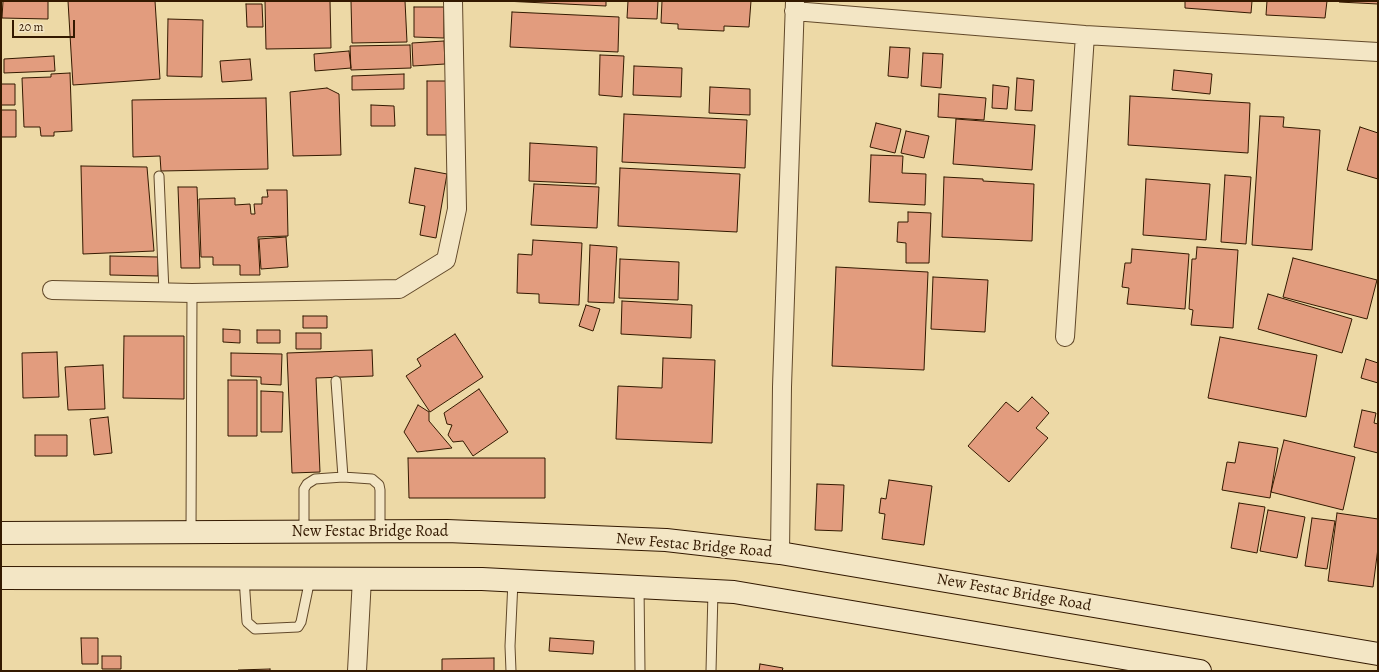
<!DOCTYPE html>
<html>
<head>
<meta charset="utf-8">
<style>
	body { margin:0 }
	#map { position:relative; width:1379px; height:672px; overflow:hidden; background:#edd9a6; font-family:Alegreya,serif }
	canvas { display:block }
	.frame { position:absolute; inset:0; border:2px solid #331900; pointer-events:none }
	.scale { position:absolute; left:12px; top:20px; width:63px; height:18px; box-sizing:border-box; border:2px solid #331900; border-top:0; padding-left:5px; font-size:12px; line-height:14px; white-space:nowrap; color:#331900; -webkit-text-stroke:3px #f3e6c5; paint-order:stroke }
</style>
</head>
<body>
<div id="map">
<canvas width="1379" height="672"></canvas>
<div class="frame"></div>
<div class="scale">20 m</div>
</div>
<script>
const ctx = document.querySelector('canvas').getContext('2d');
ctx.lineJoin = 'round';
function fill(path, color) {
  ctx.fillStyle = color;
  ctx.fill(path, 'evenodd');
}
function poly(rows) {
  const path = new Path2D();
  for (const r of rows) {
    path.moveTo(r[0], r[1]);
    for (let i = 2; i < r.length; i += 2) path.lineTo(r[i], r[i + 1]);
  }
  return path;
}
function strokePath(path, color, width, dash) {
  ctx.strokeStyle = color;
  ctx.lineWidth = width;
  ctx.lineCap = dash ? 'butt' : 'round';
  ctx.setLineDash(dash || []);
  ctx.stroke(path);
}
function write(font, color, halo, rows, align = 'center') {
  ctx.font = font + ' Alegreya,serif';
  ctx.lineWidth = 3.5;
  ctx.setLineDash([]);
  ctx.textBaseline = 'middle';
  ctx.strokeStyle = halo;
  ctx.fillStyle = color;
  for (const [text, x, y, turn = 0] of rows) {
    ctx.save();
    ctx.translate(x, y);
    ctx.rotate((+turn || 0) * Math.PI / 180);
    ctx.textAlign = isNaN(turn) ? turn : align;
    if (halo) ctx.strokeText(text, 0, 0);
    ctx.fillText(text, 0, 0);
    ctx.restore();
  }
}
const building = poly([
	[3,1,48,1,48,19,2,18,3,1],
	[68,1,155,1,160,79,73,85,68,1],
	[265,1,330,1,331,48,266,49,265,1],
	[351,1,405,1,407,42,352,43,351,1],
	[504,1,606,1,606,6,504,1],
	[628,1,658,1,657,19,627,18,628,1],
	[662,1,751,1,749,27,724,26,724,31,678,29,678,24,661,23,662,1],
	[1185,1,1252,1,1251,13,1185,8,1185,1],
	[1267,1,1327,1,1325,18,1266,15,1267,1],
	[1339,1,1378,1,1378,4,1339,2,1339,1],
	[246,4,262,4,263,27,247,27,246,4],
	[414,7,444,7,444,38,414,37,414,7],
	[512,12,619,17,618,52,510,47,512,12],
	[168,19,203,20,202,77,167,76,168,19],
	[444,41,445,64,413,66,412,43,444,41],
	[410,45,411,68,351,70,350,46,410,45],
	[890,47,910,48,908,78,888,76,890,47],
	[349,51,351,68,315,71,314,54,349,51],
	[923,53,943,54,941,88,921,86,923,53],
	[600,55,624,56,622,97,599,95,600,55],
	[54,56,55,71,4,73,4,59,54,56],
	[250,59,252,80,222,82,220,61,250,59],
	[634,66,682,68,681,97,633,95,634,66],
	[1174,70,1212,74,1210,94,1172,90,1174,70],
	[70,73,72,131,54,132,54,136,41,136,40,127,24,127,22,78,51,77,51,74,70,73],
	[404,74,404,89,352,90,352,76,404,74],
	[1017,78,1034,80,1032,111,1015,110,1017,78],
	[427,81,448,81,448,135,427,135,427,81],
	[1,84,15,84,15,105,1,105,1,84],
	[993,85,1009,87,1007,109,992,108,993,85],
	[710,87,750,89,750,115,709,113,710,87],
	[327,88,339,94,341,155,293,156,290,92,327,88],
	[939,94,986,98,984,120,938,117,939,94],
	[1130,96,1250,103,1248,153,1128,145,1130,96],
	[266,98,268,169,161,171,160,156,133,157,132,100,266,98],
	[371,105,394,106,395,126,371,126,371,105],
	[1,110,16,110,16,137,1,137,1,110],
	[624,114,747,120,745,168,622,162,624,114],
	[1260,116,1284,117,1283,127,1320,130,1312,250,1252,245,1260,116],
	[956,119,1035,125,1032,170,953,164,956,119],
	[876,123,901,129,895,153,870,147,876,123],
	[1360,127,1378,133,1378,179,1347,170,1360,127],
	[906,131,929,136,924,158,901,153,906,131],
	[530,143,597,147,596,184,529,181,530,143],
	[871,155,903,156,902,173,926,174,925,205,869,202,871,155],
	[81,166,147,167,154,251,83,254,81,166],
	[415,168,447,174,436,238,420,235,425,206,409,203,415,168],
	[620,168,740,174,737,232,618,226,620,168],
	[1225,175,1251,177,1246,244,1221,242,1225,175],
	[944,177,983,179,983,181,1034,184,1032,241,942,237,944,177],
	[1146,179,1210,184,1206,240,1143,235,1146,179],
	[534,184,599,187,597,228,531,225,534,184],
	[178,187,197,187,200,268,181,268,178,187],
	[267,190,287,190,288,236,258,237,260,275,240,275,240,265,213,265,213,257,201,257,199,199,235,198,235,205,250,204,251,214,255,214,254,204,262,204,262,197,268,197,267,190],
	[908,212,931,213,929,263,906,263,906,243,897,242,898,222,908,222,908,212],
	[286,237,288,267,261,269,259,239,286,237],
	[533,240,582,243,579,305,539,303,539,294,517,293,518,254,532,255,533,240],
	[590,245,617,247,614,303,588,302,590,245],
	[1197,247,1238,250,1233,328,1191,325,1193,310,1189,309,1192,259,1196,259,1197,247],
	[1132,249,1189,254,1185,309,1127,304,1129,288,1122,287,1125,263,1131,263,1132,249],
	[110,256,158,257,158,276,110,275,110,256],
	[1293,258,1377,280,1367,319,1283,297,1293,258],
	[620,259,679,262,678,300,619,298,620,259],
	[836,267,928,272,924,370,832,366,836,267],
	[933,277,988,280,985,332,931,329,933,277],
	[1268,294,1352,319,1342,353,1258,329,1268,294],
	[622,301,692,305,691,338,621,334,622,301],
	[586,305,600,309,593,331,579,326,586,305],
	[303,316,327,316,327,328,303,328,303,316],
	[223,329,240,330,240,343,223,342,223,329],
	[257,330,280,330,280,343,257,343,257,330],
	[296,333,321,333,321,349,296,349,296,333],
	[455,334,483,377,430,412,406,376,421,366,417,359,455,334],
	[124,336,184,336,184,399,123,398,124,336],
	[1220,337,1317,355,1306,417,1208,398,1220,337],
	[372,350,373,376,316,378,320,472,292,473,287,353,372,350],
	[57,352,59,397,23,398,22,353,57,352],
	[231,353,282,354,281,385,261,384,261,377,231,376,231,353],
	[663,358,715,360,712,443,616,439,618,386,662,388,663,358],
	[1366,359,1378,363,1378,383,1361,378,1366,359],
	[103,365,105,409,68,410,65,367,103,365],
	[228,380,257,380,257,436,228,436,228,380],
	[479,389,508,432,473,456,463,441,453,442,448,435,452,425,447,424,444,413,479,389],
	[261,391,283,392,282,432,261,432,261,391],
	[1032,397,1049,413,1036,428,1048,438,1009,482,968,446,1006,402,1018,412,1032,397],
	[418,405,429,412,429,421,452,448,417,452,404,432,418,405],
	[1362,410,1376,413,1374,423,1378,424,1378,453,1354,447,1362,410],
	[108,417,112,453,94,455,90,419,108,417],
	[35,435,67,435,67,456,35,456,35,435],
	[1284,440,1355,457,1343,510,1271,492,1284,440],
	[1239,442,1278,448,1270,498,1222,490,1227,462,1235,463,1239,442],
	[408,458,545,458,545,498,409,498,408,458],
	[889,480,932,486,924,545,882,539,885,514,879,513,881,498,886,499,889,480],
	[817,484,844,485,842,531,815,530,817,484],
	[1239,503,1265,507,1257,553,1231,548,1239,503],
	[1268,510,1305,517,1297,558,1260,551,1268,510],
	[1337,513,1378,519,1378,548,1373,587,1328,581,1337,513],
	[1312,518,1335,521,1327,569,1305,566,1312,518],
	[81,638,98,638,98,664,82,664,81,638],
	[550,638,594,641,593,654,549,651,550,638],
	[102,656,121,656,121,669,102,669,102,656],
	[494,658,494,671,442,671,442,659,494,658],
	[760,664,783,668,782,671,759,671,760,664],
	[270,669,270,671,238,671,238,670,270,669]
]);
fill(building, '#e29c7e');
strokePath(building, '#331900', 1);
const lane = poly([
	[159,176,164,292],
	[336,381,343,477],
	[191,532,192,293],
	[304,532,304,489,307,484,315,479,343,477,372,479,379,485,380,490,380,532],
	[244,578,247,622,255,629,298,627,301,622,310,579],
	[639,587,640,671],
	[511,671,510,646,513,581],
	[711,671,713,591]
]);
const street = poly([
	[794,11,1085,35,1378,52],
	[52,290,192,293,399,289,446,260,457,209,453,1],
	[1065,337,1085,35],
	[780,553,782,387,795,1],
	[357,671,362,578]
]);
const secondary = poly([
	[1,533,447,531,666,540,780,553,1378,654],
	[1,578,482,579,734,592,1200,671]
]);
strokePath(lane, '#62492a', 11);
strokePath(street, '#62492a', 20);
strokePath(secondary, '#331900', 24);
strokePath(lane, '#f3e6c5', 9);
strokePath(street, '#f3e6c5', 18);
strokePath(secondary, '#f3e6c5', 22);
write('16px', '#331900', '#f3e6c5', [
	["New Festac Bridge Road",370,532],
	["New Festac Bridge Road",694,546,5],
	["New Festac Bridge Road",1014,593,10]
]);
</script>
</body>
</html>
